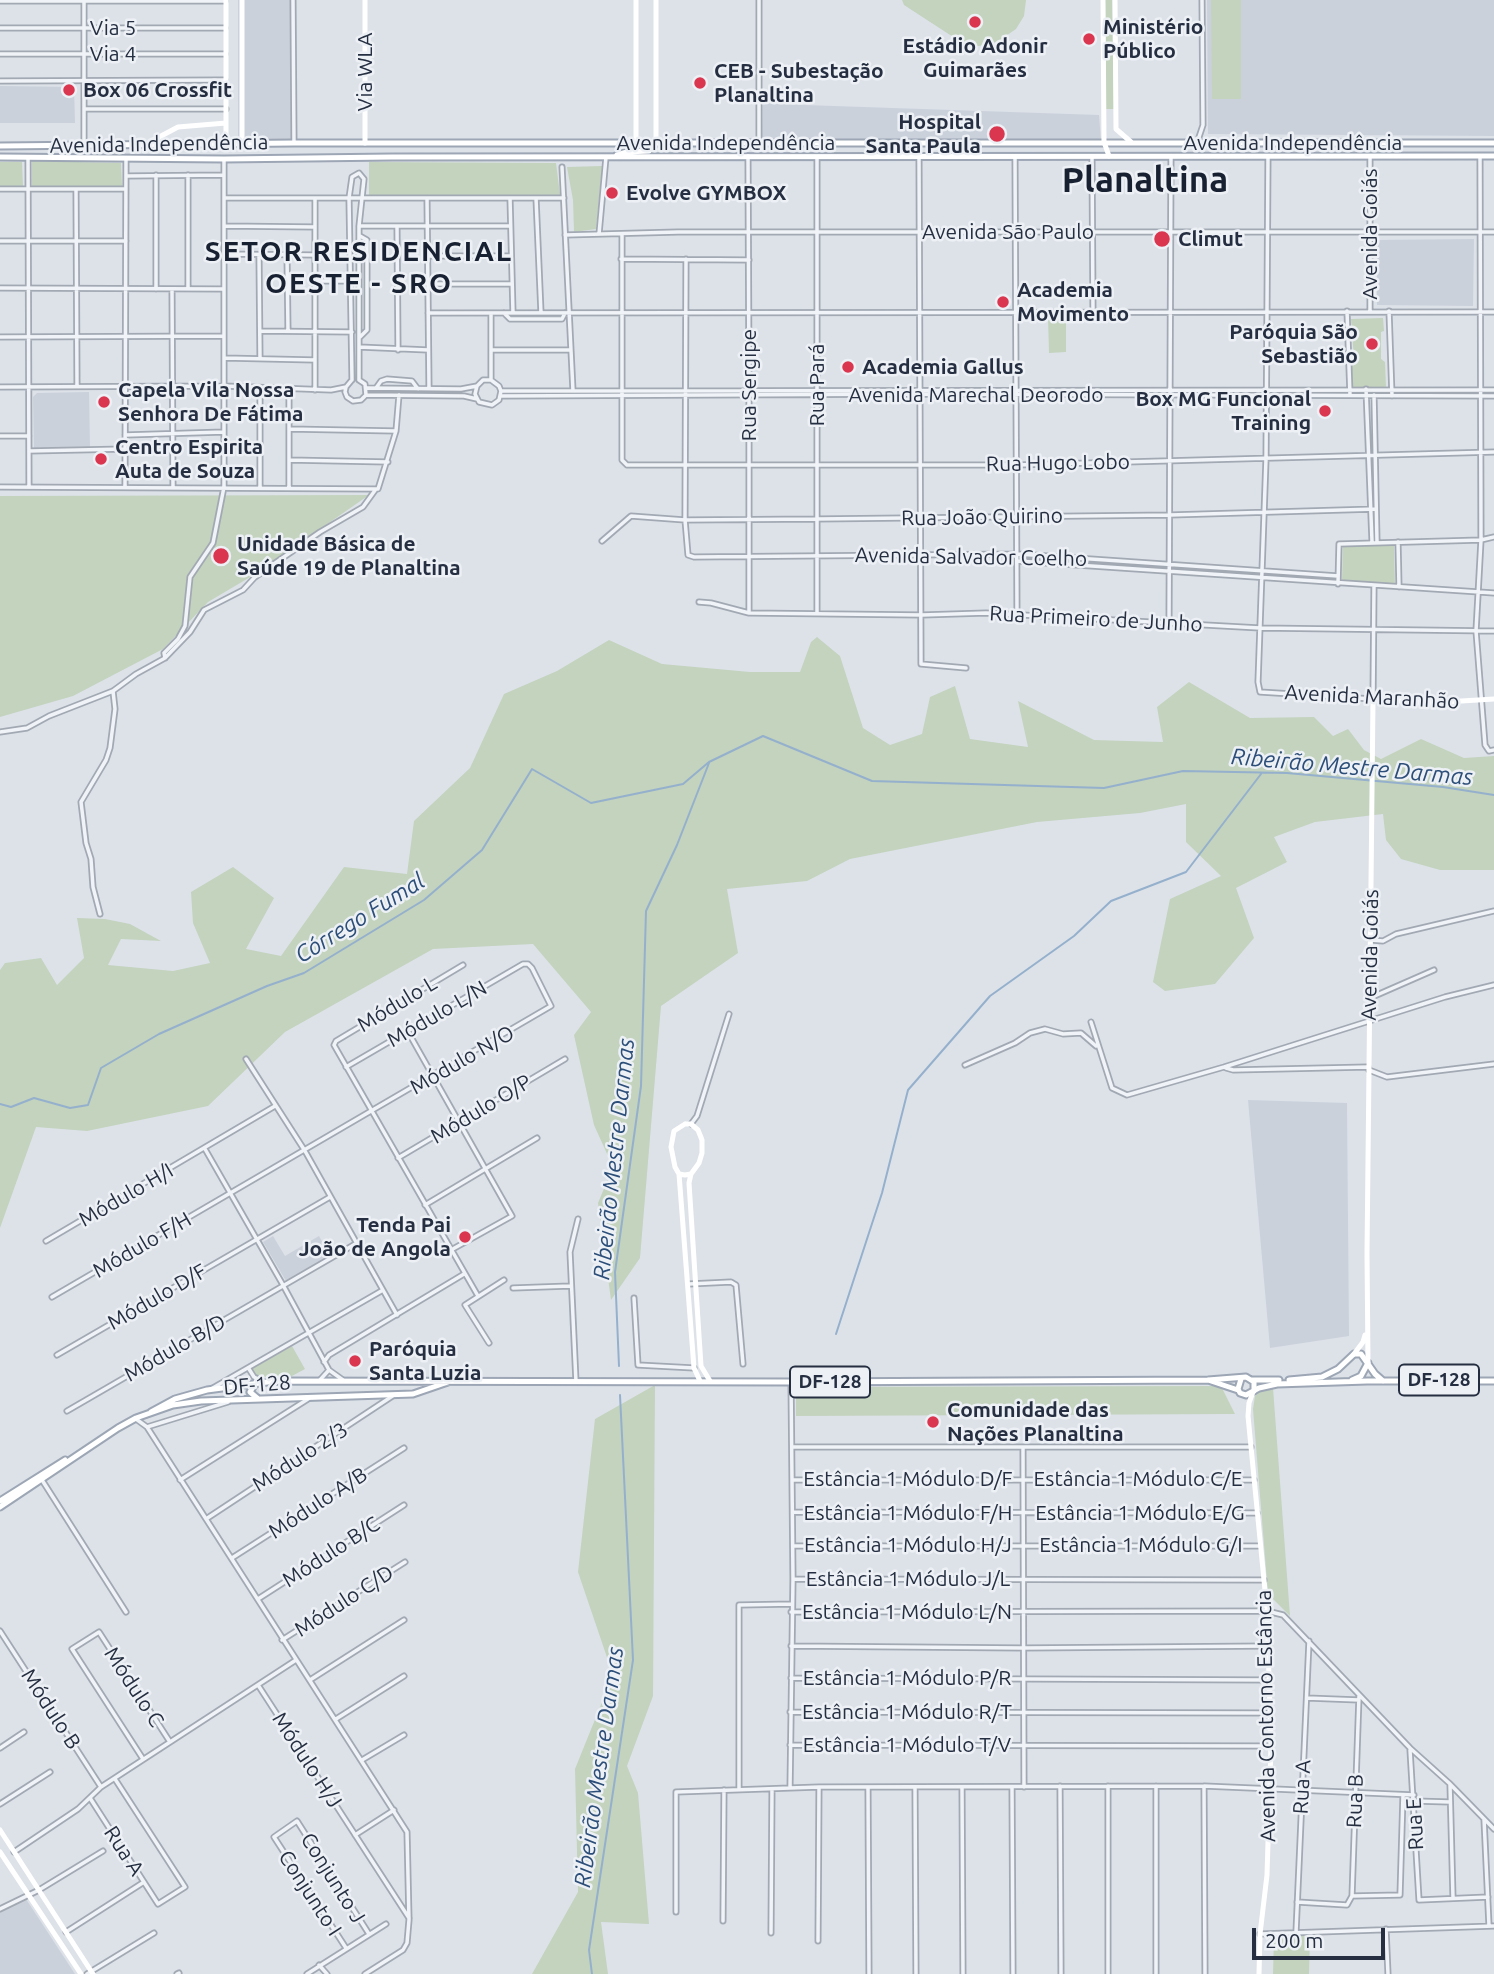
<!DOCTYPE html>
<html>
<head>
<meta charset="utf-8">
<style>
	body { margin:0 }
	#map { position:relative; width:1494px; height:1974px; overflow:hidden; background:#dde2e9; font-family:Ubuntu,sans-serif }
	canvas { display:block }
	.scale { position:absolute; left:1252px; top:1928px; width:133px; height:32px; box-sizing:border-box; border:4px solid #252f41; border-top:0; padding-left:9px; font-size:21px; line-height:24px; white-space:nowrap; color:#252f41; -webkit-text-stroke:5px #edf1f6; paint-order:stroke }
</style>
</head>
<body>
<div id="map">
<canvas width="1494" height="1974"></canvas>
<div class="scale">200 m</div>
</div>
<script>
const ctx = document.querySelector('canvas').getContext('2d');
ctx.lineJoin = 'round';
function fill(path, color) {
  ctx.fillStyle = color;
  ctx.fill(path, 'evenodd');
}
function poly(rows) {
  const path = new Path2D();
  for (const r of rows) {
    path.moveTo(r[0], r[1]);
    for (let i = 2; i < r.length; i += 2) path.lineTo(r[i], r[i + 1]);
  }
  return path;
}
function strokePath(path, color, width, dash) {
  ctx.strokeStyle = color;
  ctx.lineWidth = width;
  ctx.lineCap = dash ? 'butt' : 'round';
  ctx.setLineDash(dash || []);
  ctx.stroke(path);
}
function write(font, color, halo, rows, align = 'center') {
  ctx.font = font + ' Ubuntu,sans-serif';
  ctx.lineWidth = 5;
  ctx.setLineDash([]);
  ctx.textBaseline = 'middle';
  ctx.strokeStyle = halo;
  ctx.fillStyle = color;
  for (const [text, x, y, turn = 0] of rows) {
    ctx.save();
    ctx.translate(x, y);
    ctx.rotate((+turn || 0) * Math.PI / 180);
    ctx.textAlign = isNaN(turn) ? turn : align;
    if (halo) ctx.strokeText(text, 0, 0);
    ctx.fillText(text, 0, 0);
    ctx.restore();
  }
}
fill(poly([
	[238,0,296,0,296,140,238,141],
	[1207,0,1494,0,1494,136,1208,134],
	[0,86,74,87,75,123,0,123],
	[763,95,774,95,775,104,1099,115,1101,141,762,142],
	[1474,239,1473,306,1377,305,1377,240],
	[89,392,90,447,34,448,33,397,37,393],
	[1248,1100,1347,1103,1349,1336,1270,1348],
	[273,1236,285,1256,319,1236,330,1256,286,1281,263,1242],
	[26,1899,75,1974,0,1974,0,1912]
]), '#cbd1db');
fill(poly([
	[902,0,1026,0,1024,16,1016,29,997,42,979,46,967,46,904,5],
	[1105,0,1112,0,1114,109,1106,109],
	[1211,0,1241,0,1241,99,1212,99],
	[32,161,121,163,122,186,32,186],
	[0,162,22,162,23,187,0,187],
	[369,162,556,163,560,195,369,195],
	[602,166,596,229,574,232,573,200,567,167],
	[1066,316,1066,352,1049,353,1048,317],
	[1383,318,1384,331,1381,332,1381,359,1385,362,1386,388,1352,388,1351,362,1354,359,1351,319],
	[369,495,257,573,208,602,163,649,73,696,0,717,0,496],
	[1343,546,1394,546,1395,585,1342,581],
	[817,637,840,656,863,728,890,745,922,734,930,697,955,686,970,739,1028,747,1018,701,1094,740,1163,742,1157,707,1189,682,1250,718,1314,717,1333,736,1348,729,1364,750,1381,759,1421,739,1464,758,1494,756,1494,870,1440,870,1401,859,1386,840,1383,814,1315,822,1274,837,1287,862,1236,888,1254,938,1215,984,1165,991,1153,982,1170,899,1221,876,1186,842,1186,804,1140,813,1037,822,850,859,807,881,727,889,738,953,661,1006,640,1258,611,1300,598,1203,613,1167,594,1125,574,1035,591,1012,533,944,433,949,285,1032,208,1106,87,1131,36,1127,0,1228,0,970,5,963,41,958,57,985,84,958,77,918,105,919,130,924,161,941,121,939,108,965,173,971,210,963,193,923,191,892,233,867,274,898,246,949,281,956,344,867,407,874,414,821,470,768,504,694,557,671,609,640,662,664,750,672,800,672,811,642],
	[292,1346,305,1369,290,1377,260,1377,253,1372,253,1368],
	[655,1385,653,1696,627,1766,638,1793,649,1924,601,1922,608,1974,532,1974,578,1892,575,1769,613,1675,578,1572,595,1419],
	[1221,1386,1235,1414,796,1416,796,1387],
	[1273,1388,1290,1616,1268,1594,1253,1409,1255,1396,1262,1390],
	[1310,1935,1309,1974,1273,1974,1274,1936]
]), '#c3d3be');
strokePath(poly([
	[0,1104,11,1107,34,1098,70,1108,88,1105,101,1068,159,1034,267,986,304,973,424,900,482,850,532,769,591,803,683,784,709,762,763,736,872,781,1104,788,1183,771,1287,773,1443,787,1494,795],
	[836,1334,882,1193,908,1090,990,996,1074,936,1111,901,1186,872,1261,774],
	[619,1366,615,1272,641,1086,646,911,677,845,709,763],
	[592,1974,589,1950,633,1660,620,1395]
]), '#95b0cc', 2);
const street = poly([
	[84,0,84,145],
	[293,0,294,143],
	[0,1,225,1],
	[0,28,225,28],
	[0,54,225,54],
	[0,81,225,80],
	[85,109,226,109],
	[759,143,759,0],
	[1197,143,1203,125,1202,0],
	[748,156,749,389],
	[1015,156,1017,615],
	[1268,156,1266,459,1258,682,1260,692,1373,699,1374,585],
	[1480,156,1481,540,1476,631,1485,745,1489,751,1494,750],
	[28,157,29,487],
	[919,157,921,664,966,668],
	[1092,157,1093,312],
	[562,167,573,391],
	[156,175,156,289],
	[126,176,224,175],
	[0,189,126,189],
	[76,189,77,386],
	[224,198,564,198],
	[315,198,315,390],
	[427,198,429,388],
	[510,198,513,313],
	[536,198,541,313],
	[224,226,315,227],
	[359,226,510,226],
	[397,226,398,350],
	[599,234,606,157],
	[622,234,622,460,627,465,1016,465,1494,452],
	[565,235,678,232,1494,232],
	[360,236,367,240,367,330,360,337],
	[0,241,126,241],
	[224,254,315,255],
	[259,255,260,359],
	[287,255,288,331],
	[428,256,511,256],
	[621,259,749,260],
	[686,259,685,520,688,555,694,557,1018,554,1338,576],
	[315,281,351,281],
	[428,284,512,284],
	[0,288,224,289],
	[172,289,173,487],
	[188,289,188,175],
	[1347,311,1350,395],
	[1370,311,1370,156],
	[1389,311,1392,396],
	[428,313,1494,312],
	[491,313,491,380],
	[504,313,510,319,562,319,565,313],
	[260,331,352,332],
	[0,337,224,336],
	[359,347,428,350],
	[491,350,571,350],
	[224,358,315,360],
	[352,380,349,198,352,177,359,173,364,179,359,226,359,380],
	[359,380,365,384,366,395],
	[351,381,346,387,345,392,347,397,353,401,361,400,366,395,464,396,477,399],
	[0,387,224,386,331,390,346,387],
	[367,388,461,389,477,386,483,380,491,380,499,386,501,391,499,400,492,405,479,402,475,394,477,386],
	[376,388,381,381,387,379,412,381,418,389],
	[1366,389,1372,541],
	[501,391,1494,390],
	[1374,395,1377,542],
	[501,396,919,394,1494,396],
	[749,397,749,613],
	[289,429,396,431],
	[125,435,224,432],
	[0,436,29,436],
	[29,451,125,449],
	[289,460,388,462],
	[0,487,378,489,396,431,399,395],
	[125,487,126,159],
	[260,487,260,388],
	[289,488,289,389],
	[602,541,631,516,685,520,817,519,1170,515,1376,509],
	[1398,542,1399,587],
	[1017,561,1494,593],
	[1338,584,1339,544,1481,540,1494,537],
	[699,602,711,603,749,613,922,615,986,613,1260,628,1494,631],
	[817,613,817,157],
	[1169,623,1171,156],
	[165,658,164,653,178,639,185,626,190,577,213,543,224,487,224,159],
	[0,732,27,728,49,716,113,691,136,674,165,658,190,632,204,610,243,590,255,577,320,532,363,507,376,489],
	[100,914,93,887,91,859,86,843,81,802,106,760,110,748,115,709,113,691],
	[1371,940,1383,941,1396,934,1494,911],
	[463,965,336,1041,334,1045,478,1296],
	[1370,998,1434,970],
	[1091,1022,1112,1088,1127,1095,1224,1067,1445,997,1494,985],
	[407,1030,512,1216,451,1250],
	[246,1059,305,1151,397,1315],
	[965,1065,1015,1043,1030,1033,1045,1029,1063,1034,1081,1033,1096,1046],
	[1226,1068,1233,1070,1368,1067],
	[1369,1070,1387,1077,1494,1064],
	[691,1124,697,1116,729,1014],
	[205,1149,283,1285,329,1370,343,1380],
	[398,1158,565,1059],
	[425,1205,537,1138],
	[46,1241,275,1106],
	[689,1284,731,1282,736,1285,743,1364],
	[513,1288,570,1286],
	[52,1297,551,1006,532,968,528,964,523,964,346,1067],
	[634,1298,638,1365,694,1368],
	[489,1343,465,1305,504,1280],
	[57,1355,330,1197],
	[324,1362,329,1355,464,1274],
	[249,1369,254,1377,262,1381],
	[319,1381,329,1370],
	[576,1382,570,1252,578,1219],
	[211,1389,383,1290],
	[67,1411,357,1243],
	[136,1419,147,1427,407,1832,409,1920,407,1943,403,1950,365,1974],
	[147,1427,228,1402],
	[793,1447,1251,1447],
	[1023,1448,1024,1787],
	[42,1480,126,1612],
	[180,1480,308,1399],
	[793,1480,1254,1480],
	[793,1512,1257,1513],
	[206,1519,394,1395],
	[793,1546,1259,1546],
	[232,1558,404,1448],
	[793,1579,1264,1580],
	[258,1599,404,1505],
	[791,1612,1267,1611,1283,1615,1410,1748,1449,1783,1494,1829],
	[0,1631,101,1787],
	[282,1640,405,1562],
	[791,1646,1023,1648,1269,1646],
	[791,1678,1270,1680],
	[310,1680,404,1620],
	[258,1685,409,1918],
	[1307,1698,1359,1700],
	[790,1712,1270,1713],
	[336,1719,404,1676],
	[790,1745,1271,1746],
	[0,1748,24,1732],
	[1410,1750,1419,1900,1488,1897],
	[143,1759,72,1649,99,1632,170,1742],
	[362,1760,404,1735],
	[1450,1785,1453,1898],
	[1060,1786,1061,1974],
	[1108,1786,1108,1974],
	[1156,1786,1156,1974],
	[1204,1786,1205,1974],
	[915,1787,916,1974],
	[962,1787,963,1974],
	[1012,1787,1013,1974],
	[790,1788,793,1579,791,1382],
	[868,1788,869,1974],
	[739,1789,739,1605,792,1604],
	[90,1798,158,1904,185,1887,115,1779],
	[1414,1801,1450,1802],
	[0,1804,50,1772],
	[1484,1819,1489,1926],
	[355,1835,394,1810],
	[14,1852,78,1809,101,1787,296,1660],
	[1352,1896,1400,1895,1403,1795],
	[1297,1902,1347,1905,1352,1896,1359,1696],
	[0,1909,39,1890,103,1851],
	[676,1912,676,1792,819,1787,1204,1786,1414,1795],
	[723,1921,724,1790],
	[1386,1929,1388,1974],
	[66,1932,144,1882],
	[1296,1932,1309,1641],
	[771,1933,772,1789],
	[1260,1934,1494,1926],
	[818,1941,819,1787],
	[346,1948,274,1837,297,1821,369,1934],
	[319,1965,327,1974],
	[87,1974,154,1933],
	[177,1974,179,1973],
	[307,1974,386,1924]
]);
const primary = poly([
	[0,146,294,143,1494,143],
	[617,155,627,152,649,151,656,143],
	[0,157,224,159,392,157,1494,156],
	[1241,1379,1238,1389,1240,1393,1246,1395,1259,1388,1277,1384,1367,1381,1494,1381],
	[1208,1380,1238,1390],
	[1252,1380,1279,1380],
	[1289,1380,1322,1377,1338,1369,1354,1354,1361,1354,1375,1374,1383,1381],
	[1352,1380,1361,1376,1368,1363],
	[256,1382,250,1392,257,1398],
	[151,1412,175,1399,207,1390,275,1381,791,1382,1208,1380,1246,1377,1254,1382,1254,1391],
	[0,1501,65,1460],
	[0,1507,118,1428,136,1418,173,1405,201,1401,413,1394,448,1382]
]);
strokePath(street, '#a2a9b3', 7);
strokePath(primary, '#9ca6b5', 9);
strokePath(street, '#f0f3f7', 3.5);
strokePath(poly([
	[226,0,226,145],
	[242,0,242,145],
	[636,0,636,143],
	[656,0,656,143],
	[1103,0,1104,142,1109,156],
	[1115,0,1116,129,1131,142],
	[365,143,365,0],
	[146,144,178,127,226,123],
	[685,1124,691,1124,698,1130,702,1140,702,1153,699,1163,691,1174,685,1175,679,1174,675,1167,671,1147,674,1131,685,1124],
	[679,1174,694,1368,700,1381],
	[691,1174,689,1183,701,1366,710,1381],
	[1354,1354,1363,1342,1365,1335],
	[1368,1363,1367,1253,1373,699,1429,703,1494,699],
	[1253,1392,1249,1403,1248,1416,1267,1611,1271,1746,1267,1875,1260,1934,1259,1974],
	[0,1830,93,1974],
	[0,1852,81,1974]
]), '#fff', 5);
strokePath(primary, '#fff', 5);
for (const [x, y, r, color] of [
	[975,22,7,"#da3650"],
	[1089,39,7,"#da3650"],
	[700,83,7,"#da3650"],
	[69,90,7,"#da3650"],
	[997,134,9,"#da3650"],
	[612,193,7,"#da3650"],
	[1162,239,9,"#da3650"],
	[1003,302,7,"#da3650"],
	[1372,344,7,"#da3650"],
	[848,367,7,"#da3650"],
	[104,402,7,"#da3650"],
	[1325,411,7,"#da3650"],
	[101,459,7,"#da3650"],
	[221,556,9,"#da3650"],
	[465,1237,7,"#da3650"],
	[355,1361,7,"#da3650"],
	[933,1422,7,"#da3650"]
]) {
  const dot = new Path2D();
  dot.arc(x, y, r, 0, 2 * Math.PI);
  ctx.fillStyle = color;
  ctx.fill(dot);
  strokePath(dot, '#edf1f6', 2.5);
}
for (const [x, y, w] of [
	[1439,1380,80],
	[830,1382,80]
]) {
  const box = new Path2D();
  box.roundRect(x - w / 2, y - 15.5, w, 31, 5);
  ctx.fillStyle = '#edf1f6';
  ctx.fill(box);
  strokePath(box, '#252f41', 2);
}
write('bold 19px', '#252f41', null, [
	["DF-128",1439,1380],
	["DF-128",830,1382]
]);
write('bold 21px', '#252f41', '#edf1f6', [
	["Ministério",1103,27],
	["Público",1103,51],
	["Estádio Adonir",975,46,"center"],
	["Guimarães",975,70,"center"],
	["CEB - Subestação",714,71],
	["Planaltina",714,95],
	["Box 06 Crossfit",83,90],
	["Hospital",981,122,"right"],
	["Santa Paula",981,146,"right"],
	["Evolve GYMBOX",626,193],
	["Climut",1178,239],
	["Academia",1017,290],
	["Movimento",1017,314],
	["Paróquia São",1358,332,"right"],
	["Sebastião",1358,356,"right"],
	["Academia Gallus",862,367],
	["Capela Vila Nossa",118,390],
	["Senhora De Fátima",118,414],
	["Box MG Funcional",1311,399,"right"],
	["Training",1311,423,"right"],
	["Centro Espirita",115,447],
	["Auta de Souza",115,471],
	["Unidade Básica de",237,544],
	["Saúde 19 de Planaltina",237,568],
	["Tenda Pai",451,1225,"right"],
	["João de Angola",451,1249,"right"],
	["Paróquia",369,1349],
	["Santa Luzia",369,1373],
	["Comunidade das",947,1410],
	["Nações Planaltina",947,1434]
], 'left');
write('21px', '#252f41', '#edf1f6', [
	["Via 5",113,28],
	["Via 4",113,54],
	["Via WLA",365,72,-90],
	["Avenida Independência",726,143],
	["Avenida Independência",1293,143],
	["Avenida Independência",159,144,-1],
	["Avenida São Paulo",1008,232],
	["Avenida Goiás",1370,234,-90],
	["Rua Sergipe",749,385,-90],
	["Rua Pará",817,385,-90],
	["Avenida Marechal Deorodo",976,395],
	["Rua Hugo Lobo",1058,463,-1],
	["Rua João Quirino",982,517,-1],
	["Avenida Salvador Coelho",971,557,1],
	["Rua Primeiro de Junho",1096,619,3],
	["Avenida Maranhão",1372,697,3],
	["Avenida Goiás",1370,955,-89],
	["Módulo L",397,1004,-31],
	["Módulo L/N",437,1014,-30],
	["Módulo N/O",462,1060,-30],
	["Módulo O/P",481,1109,-31],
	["Módulo H/I",126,1195,-30],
	["Módulo F/H",142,1245,-30],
	["Módulo D/F",157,1297,-30],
	["Módulo B/D",175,1348,-30],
	["DF-128",257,1385,-5],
	["Módulo 2/3",300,1457,-33],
	["Estância 1 Módulo D/F",908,1479],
	["Estância 1 Módulo C/E",1138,1479],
	["Módulo A/B",318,1503,-33],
	["Estância 1 Módulo F/H",908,1513],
	["Estância 1 Módulo E/G",1140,1513],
	["Estância 1 Módulo H/J",908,1545],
	["Estância 1 Módulo G/I",1141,1545],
	["Módulo B/C",331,1552,-33],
	["Estância 1 Módulo J/L",908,1579],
	["Módulo C/D",344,1601,-33],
	["Estância 1 Módulo L/N",907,1612],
	["Estância 1 Módulo P/R",907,1678],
	["Módulo C",134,1687,57],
	["Módulo B",51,1709,57],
	["Estância 1 Módulo R/T",907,1712],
	["Avenida Contorno Estância",1266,1716,-91],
	["Estância 1 Módulo T/V",907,1745],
	["Módulo H/J",307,1760,57],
	["Rua A",1302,1787,-87],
	["Rua B",1355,1801,-88],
	["Rua E",1415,1824,-93],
	["Rua A",124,1851,57],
	["Conjunto J",333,1878,58],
	["Conjunto I",310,1893,57]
]);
write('italic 23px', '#2c4e78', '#edf1f6', [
	["Ribeirão Mestre Darmas",1352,767,5],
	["Córrego Fumal",360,918,-32],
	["Ribeirão Mestre Darmas",614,1159,-84],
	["Ribeirão Mestre Darmas",599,1767,-82]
]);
ctx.letterSpacing = '2px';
write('bold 28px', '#182131', '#edf1f6', [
	["SETOR RESIDENCIAL",359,252],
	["OESTE - SRO",359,284]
]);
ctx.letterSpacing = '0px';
write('bold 35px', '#182131', '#edf1f6', [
	["Planaltina",1145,180]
]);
</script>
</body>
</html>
